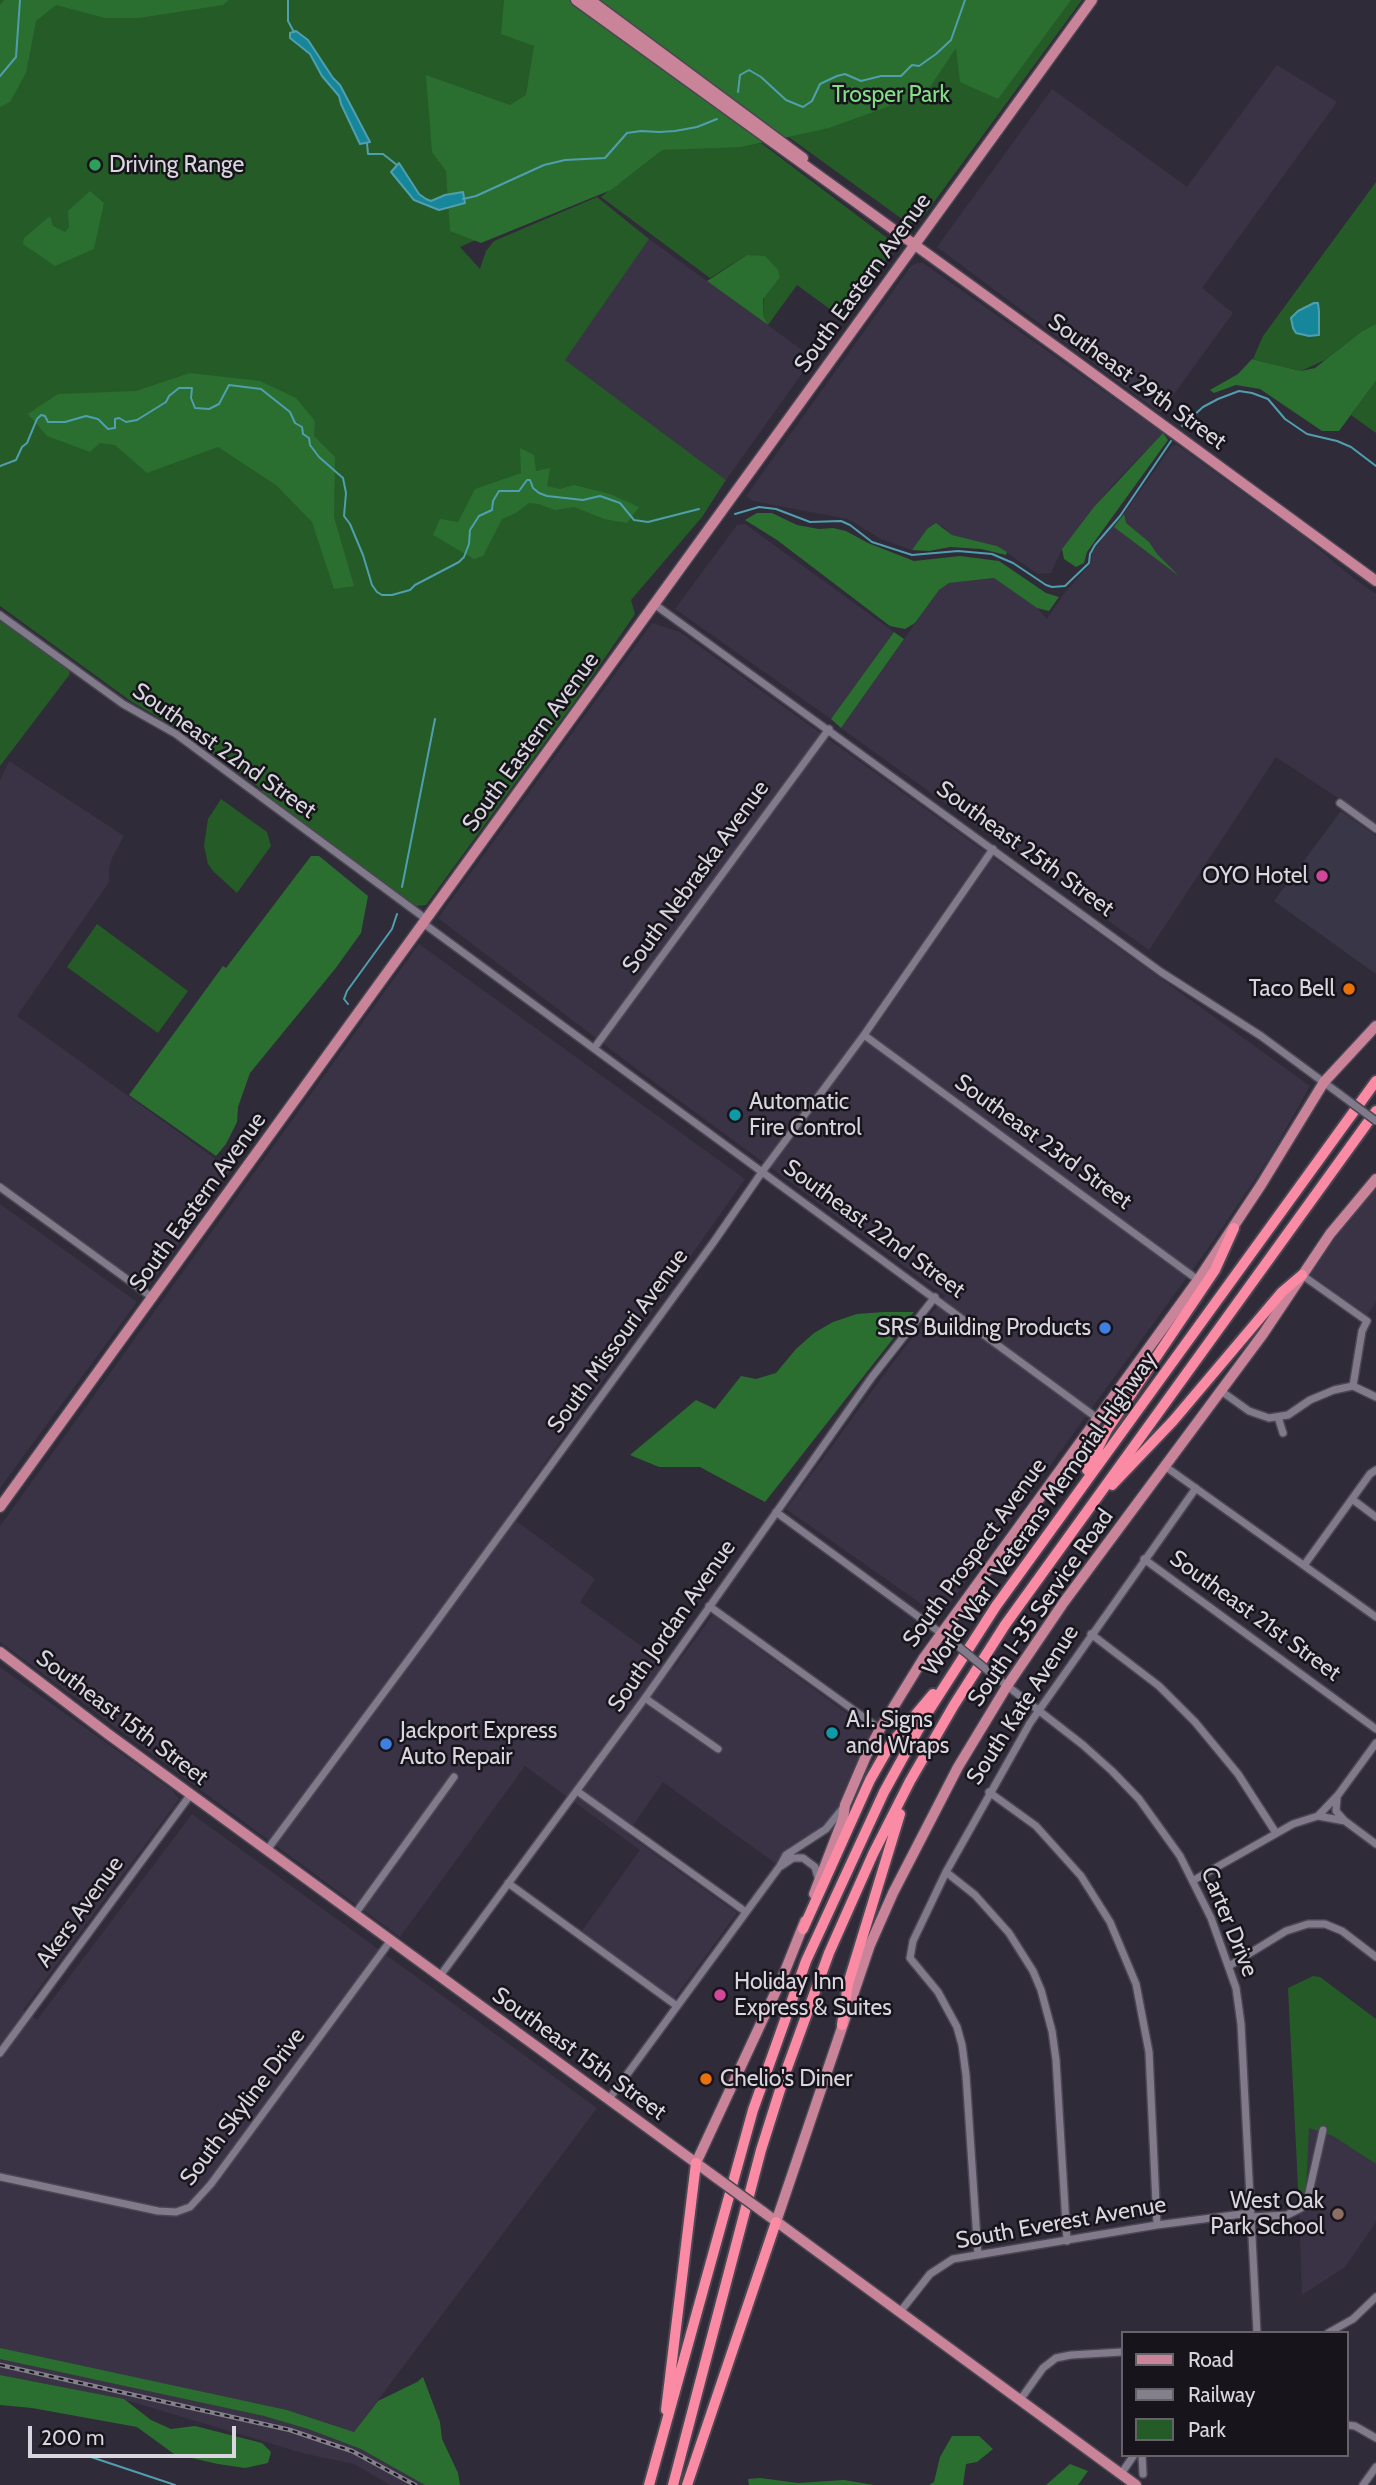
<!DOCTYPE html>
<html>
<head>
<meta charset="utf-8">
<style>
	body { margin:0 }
	#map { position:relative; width:1376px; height:2485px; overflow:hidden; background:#302b39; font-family:Cabin,sans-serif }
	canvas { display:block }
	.legend { position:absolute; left:1121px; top:2331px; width:228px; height:126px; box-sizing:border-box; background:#17151b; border:2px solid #656269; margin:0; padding:9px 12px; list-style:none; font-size:21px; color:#d9d6df }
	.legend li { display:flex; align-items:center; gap:14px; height:35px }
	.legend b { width:35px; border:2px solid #656269 }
	.scale { position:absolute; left:28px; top:2426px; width:208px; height:32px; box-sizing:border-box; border:4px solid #d9d6df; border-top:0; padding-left:9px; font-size:21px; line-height:24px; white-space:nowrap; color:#d9d6df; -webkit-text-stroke:5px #17151b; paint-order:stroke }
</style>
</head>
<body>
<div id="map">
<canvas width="1376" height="2485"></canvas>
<ul class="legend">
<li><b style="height:9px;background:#ca849a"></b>Road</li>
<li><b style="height:9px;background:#837f8b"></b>Railway</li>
<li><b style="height:19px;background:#245b27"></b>Park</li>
</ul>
<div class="scale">200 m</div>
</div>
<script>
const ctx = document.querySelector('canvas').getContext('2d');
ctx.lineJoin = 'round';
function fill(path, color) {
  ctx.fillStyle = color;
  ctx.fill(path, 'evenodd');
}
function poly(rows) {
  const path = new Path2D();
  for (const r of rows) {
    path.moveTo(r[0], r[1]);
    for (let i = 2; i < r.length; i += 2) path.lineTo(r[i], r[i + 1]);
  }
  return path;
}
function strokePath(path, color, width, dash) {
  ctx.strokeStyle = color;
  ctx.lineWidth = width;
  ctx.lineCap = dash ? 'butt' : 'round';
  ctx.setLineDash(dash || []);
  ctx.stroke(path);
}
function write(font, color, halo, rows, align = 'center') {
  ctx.font = font + ' Cabin,sans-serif';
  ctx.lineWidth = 5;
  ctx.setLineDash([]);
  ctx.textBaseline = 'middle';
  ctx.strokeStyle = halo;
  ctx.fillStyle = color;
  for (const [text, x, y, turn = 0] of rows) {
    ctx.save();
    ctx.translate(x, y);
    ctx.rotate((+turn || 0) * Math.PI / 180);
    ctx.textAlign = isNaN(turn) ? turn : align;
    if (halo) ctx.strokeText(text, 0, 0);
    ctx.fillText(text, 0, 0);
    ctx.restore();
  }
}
fill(poly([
	[1341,811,1376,836,1376,974,1274,901]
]), '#393647');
fill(poly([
	[1277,65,1337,102,1202,288,1233,313,1160,413,937,247,1052,89,1187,187],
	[649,239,813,358,726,480,565,360],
	[917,263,923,263,1163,433,1111,487,1062,549,1051,573,1038,574,997,546,952,535,942,526,927,529,912,550,881,539,848,519,753,501,746,496,911,266],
	[1177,445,1302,535,1352,577,1376,594,1376,823,1276,757,1149,950,841,728,939,590,949,583,994,578,1037,608,1047,619,1063,595,1091,563,1092,553,1101,540,1125,512,1172,446],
	[745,524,894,632,831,719,675,609,737,525],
	[652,623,680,632,1310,1086,1270,1157,1214,1240,940,1617,786,1509,891,1365,945,1296,646,1076,438,918],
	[9,761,124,836,112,858,109,868,109,882,17,1016,231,1170,155,1279,144,1284,136,1280,0,1181,0,781],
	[419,944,745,1179,508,1515,595,1579,580,1602,673,1669,713,1615,871,1731,870,1739,836,1812,825,1826,789,1847,775,1863,663,1782,627,1834,737,1913,674,1999,582,1931,640,1850,525,1766,400,1937,0,1642,0,1526],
	[1376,1186,1376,1302,1367,1315,1311,1275,1315,1263],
	[0,1204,137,1302,0,1488],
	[0,1667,172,1790,179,1799,23,2010,37,2020,192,1814,597,2108,354,2432,287,2410,0,2349],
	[1308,2127,1333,2136,1376,2164,1376,2222,1345,2267,1302,2295,1299,2206,1306,2191],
	[0,2352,264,2416,308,2429,361,2449,425,2485,390,2485,354,2464,306,2454,119,2398,0,2375]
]), '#3a3346');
fill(poly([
	[0,0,562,0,742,147,761,143,895,244,892,252,842,318,797,285,768,325,763,315,765,257,747,255,710,278,601,197,637,168,460,247,480,269,486,251,494,241,597,197,649,239,565,360,726,480,702,517,631,600,635,614,571,707,426,905,416,906,412,904,260,793,263,790,183,732,132,702,0,606],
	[599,0,1082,0,923,217,917,223,909,224],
	[1376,182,1376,324,1362,331,1325,360,1301,371,1253,359,1263,336],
	[1376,381,1376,433,1351,415],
	[0,619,68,669,70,674,0,766],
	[221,799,267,832,271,846,237,893,214,872,208,864,204,846,208,819],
	[97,924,188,991,158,1033,67,967],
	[1313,1976,1320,1977,1376,2019,1376,2164,1333,2136,1309,2128,1306,2191,1299,2206,1288,1988]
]), '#245b27');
fill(poly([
	[4,0,229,0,223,5,139,18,105,18,56,5,36,21,26,73,10,102,0,107,0,5],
	[504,0,1071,0,998,99,960,82,956,48,926,93,829,128,742,147,662,150,611,190,481,243,450,231,446,171,432,152,426,75,510,105,526,95,534,46,501,34],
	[90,191,104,203,94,249,55,266,23,244,24,238,50,216,53,226,65,232,69,227,68,211],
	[747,255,765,256,778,270,780,277,763,299,763,315,768,325,707,281],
	[1376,324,1376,381,1339,431,1322,431,1260,389,1236,385,1214,393,1210,390,1238,374,1252,359,1301,371,1315,368,1362,331],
	[190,373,260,381,296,398,315,421,314,436,335,457,334,517,354,586,334,589,312,522,276,485,218,447,147,473,115,445,100,443,90,452,47,436,28,414,58,394,136,391],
	[1163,433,1168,440,1087,552,1084,563,1076,567,1064,559,1062,549,1094,507],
	[520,448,534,455,536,471,550,468,547,486,560,489,574,485,610,494,639,507,627,523,604,519,574,507,555,510,539,504,529,503,516,513,502,519,483,556,474,559,433,535,440,519,458,522,475,489,521,473],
	[757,513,772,513,797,525,819,529,833,528,846,531,868,543,914,561,960,556,999,561,1046,593,1059,597,1049,611,1037,608,994,578,949,583,939,590,915,623,905,629,890,626,777,540,745,520],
	[1124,514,1126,523,1149,542,1157,554,1179,576,1114,527],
	[936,523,952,535,997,546,1007,552,1006,555,981,549,950,547,929,551,912,550,927,529],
	[894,632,904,639,841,728,831,719],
	[311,856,319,856,368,896,361,933,335,969,250,1073,238,1107,237,1122,226,1144,216,1156,129,1095,223,966,226,968],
	[884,1312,914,1312,765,1502,700,1467,659,1467,630,1455,696,1400,715,1409,741,1376,756,1379,776,1373,796,1349,814,1333,833,1322,857,1314],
	[0,2348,287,2410,354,2432,378,2401,417,2382,423,2377,440,2422,442,2439,458,2473,460,2485,425,2485,361,2449,308,2429,264,2416,0,2359],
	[0,2375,124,2399,151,2420,171,2429,195,2426,262,2443,271,2452,268,2463,245,2468,218,2464,174,2454,137,2427,32,2408,0,2405],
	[952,2436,979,2436,993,2449,977,2462,966,2464,963,2485,929,2485,934,2482,940,2457],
	[1070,2464,1088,2471,1078,2485,1046,2485],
	[760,2478,798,2483,844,2480,874,2485,749,2485,748,2479]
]), '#2a6f2f');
const water = poly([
	[296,31,308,40,333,78,340,85,370,142,360,144,341,104,339,96,322,76,310,54,290,38,290,33,296,31],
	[399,163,419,194,426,199,431,201,445,195,463,192,465,203,439,210,414,200,391,172,399,163],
	[1314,303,1318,303,1319,311,1319,335,1309,336,1296,333,1293,328,1291,318,1298,311,1314,303]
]);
fill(water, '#16879a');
strokePath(water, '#509faf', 2);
strokePath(poly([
	[288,0,288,21,294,32],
	[0,76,16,57,20,0],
	[738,92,740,75,749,70,761,77,786,100,803,107,812,101,820,84,837,76,845,74,861,81,881,76,901,76,912,65,919,66,936,54,951,40,965,0],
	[367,143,368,154,383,154,397,165],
	[463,199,476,196,544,165,565,160,605,158,627,133,641,131,659,132,675,131,697,127,717,119],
	[1182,426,1203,407,1218,399,1239,391,1252,393,1268,399,1285,419,1307,434,1337,441,1351,447,1376,466],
	[0,466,16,460,22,447,27,443,37,419,41,415,45,416,48,422,65,422,86,416,98,419,108,429,115,428,115,419,119,418,126,422,137,420,166,402,169,396,179,388,192,388,191,398,195,408,209,409,219,404,229,385,261,389,290,412,295,423,302,427,303,434,309,438,310,445,319,457,343,478,346,493,344,516,350,524,363,555,372,585,377,592,382,595,392,595,410,590,415,585,459,562,464,557,469,544,470,530,479,516,492,510,493,501,499,491,519,491,527,480,530,480,533,488,539,493,547,496,583,500,600,496,620,503,634,520,648,522,699,509],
	[735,514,759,507,776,509,810,522,841,521,850,525,872,542,912,555,958,551,992,554,1013,563,1046,585,1052,587,1065,586,1089,563,1090,554,1095,545,1120,516,1171,441],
	[402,887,435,719],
	[348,1004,344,999,347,991,392,929,397,914],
	[88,2456,175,2485]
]), '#509faf', 2);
const minor = poly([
	[654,604,1161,972,1261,1036,1341,1095],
	[0,615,123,704,176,734,426,919],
	[1340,803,1376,829],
	[423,923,1097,1418],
	[864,1035,1198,1280],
	[595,1047,829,729],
	[0,1187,153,1298],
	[1302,1275,1367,1321,1362,1331,1353,1386],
	[1221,1391,1249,1411,1269,1418,1288,1415,1310,1400,1334,1390,1353,1386,1376,1397],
	[1278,1417,1283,1433],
	[1166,1467,1376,1617],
	[1352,1499,1376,1517],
	[776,1512,953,1642],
	[1144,1559,1376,1729],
	[1305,1564,1370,1474,1376,1470],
	[709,1606,880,1729],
	[1091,1634,1159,1686,1195,1722,1238,1774,1276,1833],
	[992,1674,1083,1745,1112,1771,1139,1799,1180,1856,1211,1918,1236,1988,1241,2024,1257,2333],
	[645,1698,718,1749],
	[577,1791,746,1912],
	[989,1792,1036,1826,1081,1876,1110,1922,1136,1984,1149,2052,1157,2225],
	[1337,1798,1336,1811,1344,1820],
	[1318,1816,1345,1821,1376,1844],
	[267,1850,426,1636,713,1243,762,1172,864,1035,993,849],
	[781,1866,793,1858,803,1858,815,1867,819,1881],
	[946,1872,975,1895,1009,1933,1033,1971,1041,1990,1052,2031,1056,2060,1067,2241],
	[1194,1880,1293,1824,1318,1816,1338,1795,1376,1743],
	[508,1883,677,2006],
	[355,1914,454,1777],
	[1229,1966,1286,1931,1308,1924,1325,1924,1342,1931,1376,1957],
	[440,1976,645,1698,872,1377,935,1297],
	[0,2053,191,1794],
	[609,2099,780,1866,786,1855,826,1829,843,1808],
	[0,2177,158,2211,176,2212,190,2207,211,2184,391,1940],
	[1250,2217,1287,2215,1301,2208,1307,2201,1323,2130],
	[978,2255,966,2075,962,2045,957,2027,938,1992,910,1958,913,1941,946,1872,1030,1723,1196,1488],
	[900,2312,930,2274,953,2259,1157,2225,1250,2213],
	[1328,2333,1353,2319,1376,2297],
	[1020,2400,1043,2368,1056,2358,1071,2355,1122,2352],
	[1346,2425,1355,2426,1376,2438],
	[1142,2455,1143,2474],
	[1121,2474,1134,2455],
	[1363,2485,1376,2467]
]);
const major = poly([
	[576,0,1070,357,1376,581],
	[590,0,803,158],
	[0,1507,1092,0],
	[0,1652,108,1734,718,2179],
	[814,1894,843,1819,845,1805,866,1756,880,1729,923,1659,1198,1280,1261,1185,1324,1082,1376,1026],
	[696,2163,783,1976,805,1921],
	[762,2211,1136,2485],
	[776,2222,870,1945,893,1893,958,1767,1007,1686,1064,1602,1263,1334,1330,1234,1376,1179]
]);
const highway = poly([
	[1087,1470,1107,1430,1215,1270,1234,1228],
	[1112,1485,1173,1421,1282,1292,1302,1275],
	[803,1929,870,1780,890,1745,933,1694],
	[842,2025,848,1984,900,1814],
	[666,2410,696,2163],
	[649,2485,753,2110,806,1961,884,1792,928,1712,996,1606,1376,1081],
	[673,2485,761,2150,786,2071,829,1953,873,1854,910,1781,954,1705,1005,1625,1376,1111],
	[687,2485,776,2222]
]);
strokePath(minor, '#4a4652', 10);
strokePath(major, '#4a4652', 13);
strokePath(highway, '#4a4652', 14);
strokePath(minor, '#807a8b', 7);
strokePath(major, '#ca849a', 10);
strokePath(highway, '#fb8ba4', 10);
const rail = poly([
	[0,2365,290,2430,352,2451,415,2485]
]);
strokePath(rail, '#837f8b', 4.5);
strokePath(rail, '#17151b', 2, [5]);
const minorBridge = poly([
	[1341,1095,1376,1121],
	[953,1642,992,1674]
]);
const majorBridge = poly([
	[718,2179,762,2211]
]);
strokePath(minorBridge, '#4a4652', 10, []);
strokePath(majorBridge, '#4a4652', 13, []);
strokePath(minorBridge, '#807a8b', 7);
strokePath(majorBridge, '#ca849a', 10);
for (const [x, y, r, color] of [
	[95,165,7,"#2e9e5b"],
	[1322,876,7,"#d1479c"],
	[1349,989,7,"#e8710a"],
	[735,1115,7,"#0f9aa8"],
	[1105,1328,7,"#3f7fe0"],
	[832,1733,7,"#0f9aa8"],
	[386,1744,7,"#3f7fe0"],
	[720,1995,7,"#d1479c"],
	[706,2079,7,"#e8710a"],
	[1338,2214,7,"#8d6e63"]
]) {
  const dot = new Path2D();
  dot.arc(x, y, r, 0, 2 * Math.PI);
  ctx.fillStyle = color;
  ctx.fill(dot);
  strokePath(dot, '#17151b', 2.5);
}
write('23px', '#83de86', '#17151b', [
	["Trosper Park",891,95]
]);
write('23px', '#d9d6df', '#17151b', [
	["Driving Range",109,165],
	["OYO Hotel",1308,876,"right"],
	["Taco Bell",1335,989,"right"],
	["Automatic",749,1102],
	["Fire Control",749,1128],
	["SRS Building Products",1091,1328,"right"],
	["A.I. Signs",846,1720],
	["and Wraps",846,1746],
	["Jackport Express",400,1731],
	["Auto Repair",400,1757],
	["Holiday Inn",734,1982],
	["Express & Suites",734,2008],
	["Chelio's Diner",720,2079],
	["West Oak",1324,2201,"right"],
	["Park School",1324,2227,"right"]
], 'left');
write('23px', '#d9d6df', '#17151b', [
	["South Eastern Avenue",863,283,-54],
	["Southeast 29th Street",1137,382,36],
	["South Eastern Avenue",531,742,-54],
	["Southeast 22nd Street",224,751,35],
	["Southeast 25th Street",1025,849,36],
	["South Nebraska Avenue",696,877,-54],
	["Southeast 23rd Street",1043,1142,36],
	["South Eastern Avenue",198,1202,-54],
	["Southeast 22nd Street",874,1229,36],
	["South Missouri Avenue",618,1341,-54],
	["World War I Veterans Memorial Highway",1040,1514,-55],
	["South Prospect Avenue",975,1553,-54],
	["South I-35 Service Road",1041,1608,-55],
	["Southeast 21st Street",1255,1616,36],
	["South Jordan Avenue",672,1626,-55],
	["South Kate Avenue",1023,1705,-57],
	["Southeast 15th Street",122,1718,37],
	["Akers Avenue",80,1912,-54],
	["Carter Drive",1229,1922,68],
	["Southeast 15th Street",579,2054,36],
	["South Skyline Drive",243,2107,-53],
	["South Everest Avenue",1061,2223,-10]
]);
</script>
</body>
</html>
